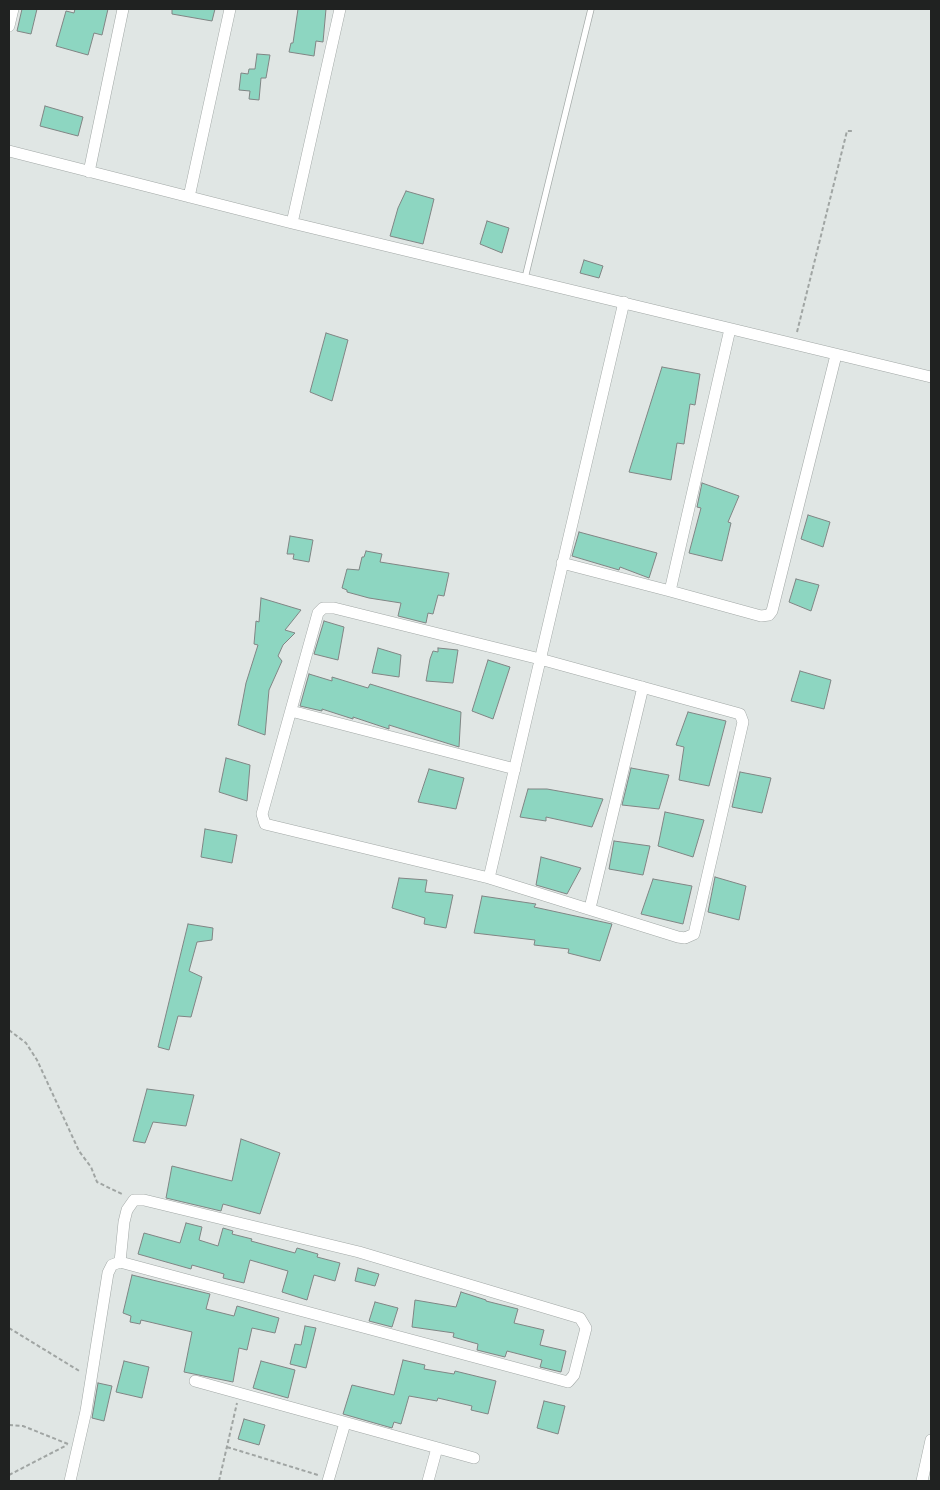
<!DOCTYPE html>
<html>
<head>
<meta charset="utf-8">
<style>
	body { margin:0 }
	#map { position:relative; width:940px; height:1490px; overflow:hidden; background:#e0e6e4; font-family:Jost,sans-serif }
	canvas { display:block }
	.frame { position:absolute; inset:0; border:10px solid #202221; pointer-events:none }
</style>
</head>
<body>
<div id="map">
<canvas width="940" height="1490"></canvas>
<div class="frame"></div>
</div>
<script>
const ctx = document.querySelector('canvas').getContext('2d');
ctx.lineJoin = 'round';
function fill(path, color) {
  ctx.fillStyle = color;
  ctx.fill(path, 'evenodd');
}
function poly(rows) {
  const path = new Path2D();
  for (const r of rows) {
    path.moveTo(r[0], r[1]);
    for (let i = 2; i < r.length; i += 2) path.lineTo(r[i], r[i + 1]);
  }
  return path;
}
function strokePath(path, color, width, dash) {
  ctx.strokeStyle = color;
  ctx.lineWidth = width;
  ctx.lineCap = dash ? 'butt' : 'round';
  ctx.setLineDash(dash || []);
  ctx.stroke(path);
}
const building = poly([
	[22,9,37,9,31,34,17,31,22,9],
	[75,9,108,9,102,35,94,33,88,55,56,46,66,11,74,13,75,9],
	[172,9,215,9,212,21,172,14,172,9],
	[298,9,326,9,323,42,316,41,314,56,289,52,291,43,293,43,298,9],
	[257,54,270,55,266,78,261,78,259,100,249,99,250,91,239,90,241,73,248,74,249,69,255,69,257,54],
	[45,106,83,117,78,136,40,126,45,106],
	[406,191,434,199,423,244,390,236,398,208,406,191],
	[487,221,509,228,502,253,480,244,487,221],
	[584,260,603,266,599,278,580,273,584,260],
	[326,333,348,340,332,401,310,392,326,333],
	[662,367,700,374,695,405,690,404,684,444,677,443,671,480,629,472,662,367],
	[702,483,739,496,728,522,731,523,722,561,689,553,701,508,697,507,702,483],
	[808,515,830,522,823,547,801,539,808,515],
	[579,532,657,553,649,578,620,567,619,570,572,556,579,532],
	[290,536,313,540,309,562,293,559,294,554,287,554,290,536],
	[366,551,382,554,380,562,449,573,444,596,438,595,433,614,428,613,426,623,398,616,401,603,369,598,347,592,347,590,342,588,347,569,359,570,362,557,364,557,366,551],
	[796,579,819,585,811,611,789,602,796,579],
	[261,598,301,610,285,630,295,633,283,645,278,656,282,661,269,690,265,735,238,725,246,683,258,645,254,644,256,621,259,622,261,598],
	[324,621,344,627,338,660,314,654,324,621],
	[378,648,401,655,399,677,372,673,378,648],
	[438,648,458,650,453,683,426,681,430,659,433,651,438,652,438,648],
	[488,660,510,667,493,719,472,711,488,660],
	[800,671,831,680,824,709,791,701,800,671],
	[309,674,332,681,332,677,368,688,370,684,461,712,459,747,389,725,389,729,353,717,353,719,322,709,322,711,300,706,309,674],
	[688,712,726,721,709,786,679,780,684,747,676,745,688,712],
	[226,758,250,765,247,801,219,792,226,758],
	[631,768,669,775,659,809,622,805,631,768],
	[429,769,464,778,456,809,418,802,429,769],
	[740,772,771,778,762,813,732,807,740,772],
	[528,789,547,789,603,799,592,827,546,817,546,821,520,817,528,789],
	[665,812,704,820,693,857,658,846,665,812],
	[205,829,237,835,232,863,201,857,205,829],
	[614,841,650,846,643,875,609,869,614,841],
	[541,857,581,868,567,894,536,885,541,857],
	[715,877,746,886,739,920,708,912,715,877],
	[399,878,427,880,425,892,453,895,446,928,424,924,425,918,392,908,399,878],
	[653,879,692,886,683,924,641,914,653,879],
	[482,896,536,904,534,907,612,924,600,961,568,953,569,949,534,945,535,940,474,933,482,896],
	[188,924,213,928,212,940,197,942,189,971,202,977,191,1017,178,1016,169,1050,158,1047,188,924],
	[147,1089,194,1095,186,1126,153,1122,145,1143,133,1141,147,1089],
	[241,1139,280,1153,260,1214,223,1204,221,1211,166,1198,172,1166,232,1181,241,1139],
	[186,1223,202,1227,199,1240,218,1246,223,1228,233,1231,232,1234,252,1239,251,1241,295,1253,297,1248,318,1254,317,1257,340,1263,335,1281,314,1275,307,1300,282,1292,288,1271,250,1260,244,1283,223,1278,224,1274,192,1265,191,1269,138,1254,144,1233,180,1243,186,1223],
	[358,1268,379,1274,375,1286,355,1281,358,1268],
	[132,1275,210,1294,206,1309,234,1316,237,1306,279,1318,275,1333,252,1328,247,1350,239,1348,233,1382,184,1372,192,1332,141,1320,140,1324,130,1322,131,1316,123,1313,132,1275],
	[461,1292,486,1300,486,1301,518,1309,514,1323,544,1330,540,1345,566,1351,561,1372,540,1367,542,1360,507,1351,505,1357,477,1350,478,1344,453,1337,454,1333,412,1327,415,1300,456,1307,461,1292],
	[375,1302,398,1308,392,1327,369,1321,375,1302],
	[305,1326,316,1328,306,1368,290,1364,295,1344,301,1345,305,1326],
	[403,1360,425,1365,424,1369,454,1374,455,1371,496,1381,488,1414,471,1410,472,1406,438,1398,437,1401,409,1396,401,1424,394,1422,392,1428,343,1414,352,1385,394,1395,403,1360],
	[124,1361,149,1367,142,1398,116,1392,124,1361],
	[261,1361,295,1370,288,1398,253,1388,261,1361],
	[98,1383,112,1386,104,1421,92,1418,98,1383],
	[544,1401,565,1406,558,1434,537,1428,544,1401],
	[244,1419,265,1425,259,1445,238,1439,244,1419]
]);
fill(building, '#8dd6c1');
strokePath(building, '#808584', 1);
const service = poly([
	[525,278,591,9]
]);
const minor = poly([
	[9,26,13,9],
	[9,151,292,223,931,377],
	[89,172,123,9],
	[189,197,230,9],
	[292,223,340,9],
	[730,329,670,591,761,616,769,615,772,611,836,355],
	[562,563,670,591],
	[323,608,334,608,540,659,740,714,743,722,694,934,685,938,678,937,489,878,265,824,262,814,318,613,323,608],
	[291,711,515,769],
	[489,878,624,302],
	[590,908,643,687],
	[195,1381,474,1458],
	[70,1481,86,1411,108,1273,112,1265,120,1262,568,1382,574,1375,586,1328,580,1318,359,1252,144,1200,134,1200,127,1210,124,1222,120,1262],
	[328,1481,345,1423],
	[428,1481,437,1448],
	[922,1481,931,1440]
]);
strokePath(service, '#a2a8a6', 7);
strokePath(minor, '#a2a8a6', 12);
strokePath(poly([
	[797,332,847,131,854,131],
	[9,1030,26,1043,37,1060,79,1151,91,1167,97,1182,124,1195],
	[9,1328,81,1372],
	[9,1425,23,1426,68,1444],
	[227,1447,318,1475],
	[9,1475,67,1445],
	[219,1481,237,1403]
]), '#a0a5a3', 2, [4, 2.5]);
strokePath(service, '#fff', 5.5);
strokePath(minor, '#fff', 11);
</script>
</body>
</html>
